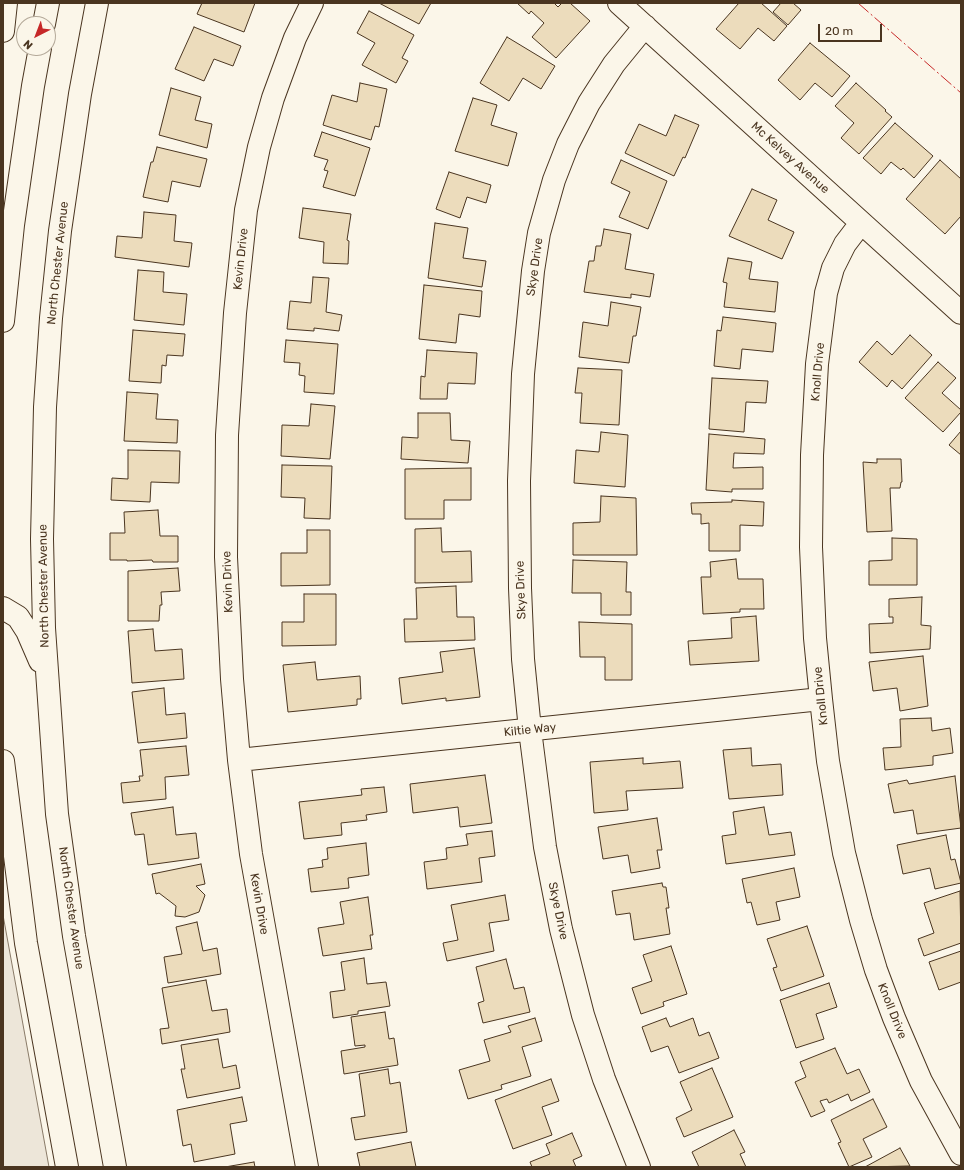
<!DOCTYPE html>
<html>
<head>
<meta charset="utf-8">
<style>
	body { margin:0 }
	#map { position:relative; width:964px; height:1170px; overflow:hidden; background:#fbf6e9; font-family:Rubik,sans-serif }
	canvas { display:block }
	.frame { position:absolute; inset:0; border:4px solid #4a3520; pointer-events:none }
	.north { position:absolute; left:16px; top:16px; width:40px; height:40px; box-sizing:border-box; background:#fbf6e9; border:1px solid #b4a999; border-radius:50%; rotate:222deg; font-size:11px; font-weight:700; line-height:16px; text-align:center; color:#4a3520 }
	.north::after { content:''; display:block; margin:auto; width:14px; height:18px; background:#c62828; clip-path:polygon(50% 0,100% 100%,50% 72%,0 100%) }
	.scale { position:absolute; left:818px; top:24px; width:64px; height:18px; box-sizing:border-box; border:2px solid #4a3520; border-top:0; padding-left:5px; font-size:12px; line-height:14px; white-space:nowrap; color:#4a3520; -webkit-text-stroke:3px #fbf6e9; paint-order:stroke }
</style>
</head>
<body>
<div id="map">
<canvas width="964" height="1170"></canvas>
<div class="frame"></div>
<div class="north">N</div>
<div class="scale">20 m</div>
</div>
<script>
const ctx = document.querySelector('canvas').getContext('2d');
ctx.lineJoin = 'round';
function fill(path, color) {
  ctx.fillStyle = color;
  ctx.fill(path, 'evenodd');
}
function poly(rows) {
  const path = new Path2D();
  for (const r of rows) {
    path.moveTo(r[0], r[1]);
    for (let i = 2; i < r.length; i += 2) path.lineTo(r[i], r[i + 1]);
  }
  return path;
}
function strokePath(path, color, width, dash) {
  ctx.strokeStyle = color;
  ctx.lineWidth = width;
  ctx.lineCap = dash ? 'butt' : 'round';
  ctx.setLineDash(dash || []);
  ctx.stroke(path);
}
function write(font, color, halo, rows, align = 'center') {
  ctx.font = font + ' Rubik,sans-serif';
  ctx.lineWidth = 3;
  ctx.setLineDash([]);
  ctx.textBaseline = 'middle';
  ctx.strokeStyle = halo;
  ctx.fillStyle = color;
  for (const [text, x, y, turn = 0] of rows) {
    ctx.save();
    ctx.translate(x, y);
    ctx.rotate((+turn || 0) * Math.PI / 180);
    ctx.textAlign = isNaN(turn) ? turn : align;
    if (halo) ctx.strokeText(text, 0, 0);
    ctx.fillText(text, 0, 0);
    ctx.restore();
  }
}
const green = poly([
	[3,915,49,1167,3,1167,3,915]
]);
fill(green, '#ede6d9');
strokePath(green, '#887966', 1);
const building = poly([
	[202,3,255,3,244,32,197,14,202,3],
	[379,3,431,3,419,24,379,3],
	[517,3,554,3,558,7,562,3,570,3,590,21,556,58,532,37,544,23,531,11,529,14,517,3],
	[739,3,761,3,787,26,774,41,758,28,740,49,716,29,739,3],
	[781,3,793,3,801,10,788,25,773,12,781,3],
	[369,11,414,35,402,58,408,61,396,83,362,65,375,43,357,33,369,11],
	[194,27,241,46,233,66,214,59,204,81,175,69,194,27],
	[507,37,555,66,541,89,523,78,509,101,480,83,507,37],
	[810,43,850,76,832,97,815,83,800,100,778,80,810,43],
	[360,83,387,89,379,127,375,126,371,140,323,125,332,95,357,102,360,83],
	[856,83,886,110,885,111,892,117,859,154,841,138,854,123,835,106,856,83],
	[171,88,201,97,195,120,212,124,207,148,159,135,171,88],
	[473,98,497,105,491,125,517,133,508,166,455,151,473,98],
	[675,115,699,125,685,158,683,157,674,176,625,153,639,124,666,136,675,115],
	[895,123,933,156,914,178,903,168,901,170,891,162,881,174,863,158,895,123],
	[322,132,370,148,355,196,323,187,328,171,324,170,328,160,314,156,322,132],
	[157,147,207,159,200,187,172,181,168,202,143,197,151,162,153,162,157,147],
	[621,160,667,181,648,229,619,217,630,192,611,183,621,160],
	[940,160,961,179,961,216,945,234,906,199,940,160],
	[449,172,491,185,486,203,467,197,460,218,436,209,449,172],
	[752,189,777,200,768,220,794,232,782,259,729,236,752,189],
	[303,208,351,214,347,240,349,241,348,264,323,263,324,242,299,238,303,208],
	[144,212,176,215,174,241,192,243,189,267,115,257,117,236,142,238,144,212],
	[435,223,468,228,463,258,486,261,482,287,428,278,435,223],
	[604,229,631,234,625,269,654,274,650,297,631,294,631,298,621,297,584,292,589,261,594,261,596,246,601,246,604,229],
	[728,258,752,262,749,279,778,282,775,312,724,307,727,283,723,282,728,258],
	[138,270,164,272,163,292,187,294,184,325,134,320,138,270],
	[313,277,329,278,326,312,342,315,339,331,314,328,314,331,287,329,290,301,311,303,313,277],
	[424,285,482,291,480,317,459,314,456,343,419,339,424,285],
	[611,302,641,307,636,336,633,336,629,363,579,357,583,322,608,326,611,302],
	[723,317,776,323,773,352,742,349,740,369,714,366,717,330,721,331,723,317],
	[133,330,185,334,183,356,167,355,166,366,162,365,161,383,129,381,133,330],
	[910,335,932,355,902,389,892,380,887,387,859,362,877,341,892,355,910,335],
	[286,340,338,344,334,394,304,392,305,376,299,375,300,363,284,362,286,340],
	[427,350,477,353,475,384,448,383,447,399,420,399,421,376,425,377,427,350],
	[938,362,956,378,942,393,961,410,961,412,943,432,905,398,938,362],
	[578,368,622,370,619,425,580,423,582,393,575,393,578,368],
	[712,378,768,381,766,403,746,402,744,432,709,429,712,378],
	[127,392,158,394,156,419,178,420,177,443,124,441,127,392],
	[311,404,335,406,330,459,281,456,282,425,309,426,311,404],
	[418,413,450,413,451,440,470,441,468,463,401,459,402,437,418,438,418,413],
	[961,431,961,455,949,445,961,431],
	[601,432,628,435,625,487,574,483,576,450,599,452,601,432],
	[709,434,765,439,764,454,734,453,733,468,763,467,763,489,732,489,732,492,706,490,709,434],
	[128,450,180,451,179,483,151,482,150,502,111,500,112,478,128,479,128,450],
	[877,459,901,459,902,482,901,482,900,488,890,488,892,531,867,532,863,462,877,463,877,459],
	[282,465,332,466,330,519,304,518,305,498,281,497,282,465],
	[471,468,471,500,444,500,444,519,405,519,405,469,471,468],
	[601,496,636,498,637,555,573,555,573,523,600,522,601,496],
	[732,500,764,502,763,526,740,525,740,551,709,551,709,523,701,524,701,514,692,514,691,503,732,502,732,500],
	[158,510,160,536,178,536,178,562,153,562,152,560,127,561,127,560,110,560,110,533,125,533,124,512,158,510],
	[441,528,442,552,471,551,472,582,415,583,415,529,441,528],
	[307,530,330,530,330,585,281,586,281,553,307,553,307,530],
	[892,538,917,539,917,585,869,585,869,561,892,560,892,538],
	[736,559,738,579,763,579,764,609,740,609,740,612,703,614,701,577,711,577,710,562,736,559],
	[573,560,627,562,626,592,631,592,631,615,601,615,601,593,572,593,573,560],
	[178,568,180,591,161,592,162,605,160,605,159,621,128,621,128,571,178,568],
	[456,586,457,617,474,617,475,640,405,642,404,619,417,619,416,588,456,586],
	[304,594,336,594,336,645,282,646,282,622,304,622,304,594],
	[922,597,921,625,931,626,930,649,870,653,869,624,893,623,893,617,889,617,889,599,922,597],
	[756,616,759,661,690,665,688,641,732,638,731,618,756,616],
	[579,622,632,624,632,680,605,680,605,657,580,657,579,622],
	[153,629,155,651,182,649,184,679,132,683,128,631,153,629],
	[474,648,480,697,446,701,446,698,402,704,399,678,443,672,440,652,474,648],
	[923,656,928,706,900,711,897,688,873,691,869,662,923,656],
	[315,662,317,680,360,676,361,699,357,699,357,705,288,712,283,665,315,662],
	[164,688,166,715,185,713,187,738,138,743,132,692,164,688],
	[931,718,932,731,950,728,953,753,933,756,933,765,885,770,883,748,901,747,900,719,931,718],
	[186,746,189,775,165,777,166,799,123,803,121,783,140,781,139,776,143,776,140,750,186,746],
	[751,748,752,766,781,764,783,795,729,799,723,750,751,748],
	[643,758,643,764,680,761,683,788,626,791,628,810,594,813,590,762,643,758],
	[485,775,492,823,460,827,458,807,413,813,410,784,485,775],
	[955,776,961,828,917,834,913,810,894,813,888,784,907,780,909,784,955,776],
	[384,787,387,812,366,815,367,820,341,823,342,835,304,839,299,802,362,795,361,789,384,787],
	[173,807,176,835,196,833,199,858,148,865,144,834,135,835,131,813,173,807],
	[764,807,769,835,791,832,795,855,726,864,722,836,736,834,733,812,764,807],
	[657,818,662,850,657,850,660,868,631,873,628,855,603,859,598,827,657,818],
	[492,831,495,856,479,858,482,882,427,889,424,862,447,859,446,848,468,845,466,834,492,831],
	[946,835,951,860,955,859,961,883,935,889,930,868,903,874,897,845,946,835],
	[366,843,369,875,348,878,349,888,311,892,308,869,323,867,322,860,328,859,327,848,366,843],
	[201,864,205,884,196,886,205,895,199,912,185,917,175,916,176,906,159,893,156,894,152,874,201,864],
	[794,868,800,897,776,902,780,920,757,925,751,902,747,903,742,879,794,868],
	[662,883,663,887,666,887,669,908,666,908,670,934,634,940,630,913,616,915,612,891,662,883],
	[960,891,961,943,924,956,918,939,934,933,924,903,960,891],
	[505,895,509,920,489,923,494,951,447,961,443,943,458,940,451,905,505,895],
	[368,897,373,935,370,935,372,949,323,956,318,928,344,924,340,902,368,897],
	[197,922,203,951,217,948,221,974,168,983,164,957,182,954,176,927,197,922],
	[807,926,824,976,781,991,773,968,777,967,767,939,807,926],
	[671,946,687,994,663,1002,664,1006,641,1014,632,988,652,981,643,955,671,946],
	[961,951,961,982,939,990,929,962,961,951],
	[364,958,367,984,386,982,390,1006,358,1011,358,1014,333,1018,330,992,345,990,341,962,364,958],
	[506,959,514,989,524,987,530,1012,483,1023,478,1003,484,1001,476,967,506,959],
	[206,980,212,1011,227,1009,230,1032,162,1044,160,1029,169,1028,162,988,206,980],
	[829,983,837,1007,816,1014,824,1039,796,1048,780,1000,829,983],
	[385,1012,389,1039,394,1038,398,1065,344,1074,341,1051,365,1047,365,1045,355,1046,351,1017,385,1012],
	[535,1018,542,1041,522,1047,531,1076,501,1085,502,1089,468,1099,459,1070,490,1061,484,1040,511,1032,508,1026,535,1018],
	[666,1018,670,1027,693,1018,699,1036,709,1032,719,1058,679,1073,668,1046,651,1052,642,1027,666,1018],
	[218,1039,223,1068,236,1065,240,1088,187,1098,181,1069,185,1069,181,1045,218,1039],
	[835,1048,847,1074,859,1069,870,1092,851,1101,848,1094,829,1103,827,1099,820,1101,825,1111,811,1117,795,1082,806,1077,800,1062,835,1048],
	[712,1068,733,1117,684,1137,676,1118,692,1110,680,1082,712,1068],
	[388,1069,390,1084,400,1082,407,1132,355,1140,351,1118,365,1116,359,1074,388,1069],
	[551,1079,559,1101,542,1107,552,1135,513,1149,495,1100,551,1079],
	[242,1097,247,1121,230,1124,235,1154,194,1162,191,1144,183,1146,177,1110,242,1097],
	[873,1099,887,1127,863,1139,872,1157,849,1167,838,1143,841,1142,831,1120,873,1099],
	[734,1130,745,1152,740,1154,746,1167,699,1167,692,1152,734,1130],
	[572,1133,582,1156,573,1160,576,1167,532,1167,530,1162,550,1154,546,1144,572,1133],
	[411,1142,416,1167,360,1167,357,1153,411,1142],
	[900,1148,910,1166,865,1167,900,1148],
	[254,1162,255,1167,225,1167,254,1162]
]);
fill(building, '#ecdcbc');
strokePath(building, '#4a3520', 1);
const minor = poly([
	[619,3,961,313],
	[3,31,6,3],
	[861,223,845,244,833,268,826,293,817,364,812,455,811,547,815,638,821,699,828,761,844,853,861,920,876,970,894,1018,921,1081,961,1154],
	[239,760,821,699],
	[307,1167,251,854,239,760,232,679,226,557,227,435,235,313,246,210,259,147,273,98,295,38,312,3],
	[639,1167,604,1079,583,1015,561,929,545,847,530,730,523,659,520,588,519,481,523,374,533,271,539,233,554,180,568,144,589,103,614,64,645,26]
]);
const major = poly([
	[97,3,80,94,60,231,51,318,45,407,42,539,44,628,57,814,74,936,115,1167],
	[44,24,48,3],
	[3,321,13,225,33,86,40,48],
	[3,608,18,617,27,631,40,661],
	[3,761,26,943,67,1167]
]);
strokePath(minor, '#4a3520', 24);
strokePath(major, '#4a3520', 24);
strokePath(minor, '#fbf6e9', 22);
strokePath(major, '#fbf6e9', 22);
strokePath(poly([
	[858,3,961,93]
]), '#c62828', 1, [14, 3, 2, 3]);
write('12px', '#4a3520', '#fbf6e9', [
	["Mc Kelvey Avenue",790,158,42],
	["Kevin Drive",241,259,-84],
	["North Chester Avenue",58,263,-84],
	["Skye Drive",535,267,-82],
	["Knoll Drive",818,372,-85],
	["Kevin Drive",228,582,-92],
	["North Chester Avenue",44,586,-91],
	["Skye Drive",521,590,-92],
	["Knoll Drive",821,696,-96],
	["Kiltie Way",530,730,-6],
	["Kevin Drive",259,904,80],
	["North Chester Avenue",71,908,82],
	["Skye Drive",558,911,78],
	["Knoll Drive",892,1011,68]
]);
</script>
</body>
</html>
